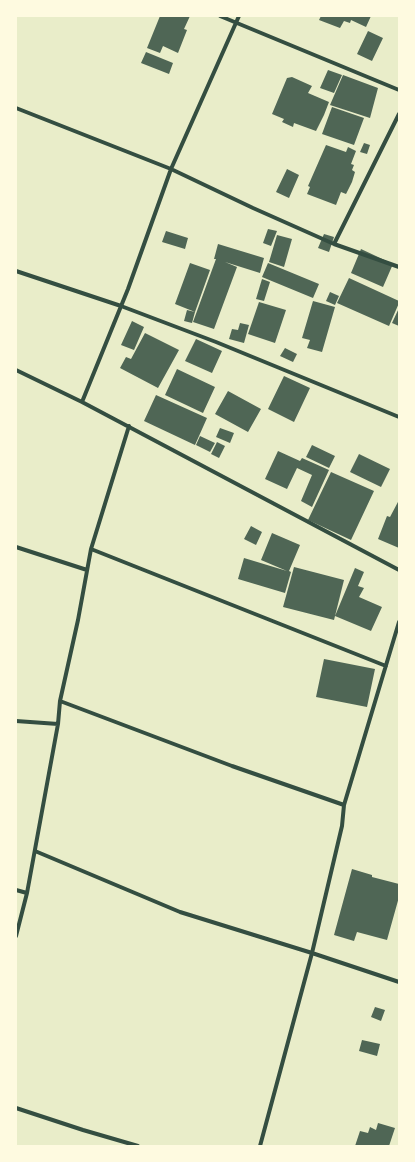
<!DOCTYPE html>
<html>
<head>
<meta charset="utf-8">
<style>
	body { margin:0 }
	#map { position:relative; width:415px; height:1162px; overflow:hidden; background:#e9edc9; font-family:Karla,sans-serif }
	canvas { display:block }
	.frame { position:absolute; inset:0; border:17px solid #fefae0; pointer-events:none }
</style>
</head>
<body>
<div id="map">
<canvas width="415" height="1162"></canvas>
<div class="frame"></div>
</div>
<script>
const ctx = document.querySelector('canvas').getContext('2d');
ctx.lineJoin = 'round';
function fill(path, color) {
  ctx.fillStyle = color;
  ctx.fill(path, 'evenodd');
}
function poly(rows) {
  const path = new Path2D();
  for (const r of rows) {
    path.moveTo(r[0], r[1]);
    for (let i = 2; i < r.length; i += 2) path.lineTo(r[i], r[i + 1]);
  }
  return path;
}
function strokePath(path, color, width, dash) {
  ctx.strokeStyle = color;
  ctx.lineWidth = width;
  ctx.lineCap = dash ? 'butt' : 'round';
  ctx.setLineDash(dash || []);
  ctx.stroke(path);
}
fill(poly([
	[160,16,190,16,184,29,187,30,178,53,163,46,160,53,147,48],
	[321,16,371,16,366,27,351,20,350,23,344,21,340,28,319,20],
	[368,31,383,38,372,61,357,54],
	[146,52,173,63,169,74,141,63],
	[328,70,342,75,334,93,320,88],
	[343,75,378,88,370,118,330,105],
	[292,77,312,86,308,93,329,102,324,115,316,131,294,123,293,127,282,122,284,119,272,114,287,78],
	[332,107,364,118,354,145,322,134],
	[364,143,370,145,367,154,360,152],
	[326,145,346,152,348,147,356,151,351,164,354,165,352,170,355,172,352,182,346,194,341,192,336,205,307,194,310,187,308,186],
	[287,169,299,175,289,198,276,192],
	[268,229,277,231,271,246,263,243],
	[166,231,188,238,185,249,162,242],
	[324,234,334,237,329,252,318,248],
	[277,235,292,239,284,267,269,262],
	[218,244,264,258,260,273,225,262,237,267,214,329,193,322,216,259,214,259],
	[361,249,393,264,383,287,351,273],
	[190,263,210,270,195,312,175,304],
	[268,263,319,284,313,298,262,277],
	[349,278,399,301,399,303,389,326,337,303],
	[262,279,270,282,264,301,256,299],
	[330,292,339,296,335,305,326,301],
	[313,301,335,307,322,352,307,348,310,340,302,338],
	[259,302,286,310,275,343,248,334],
	[399,308,399,326,392,323],
	[187,310,195,312,192,323,184,321],
	[132,321,144,327,134,350,121,345],
	[240,323,249,325,244,343,229,339,232,329,238,330],
	[145,333,179,350,158,388,120,368,126,357,131,359],
	[196,339,222,351,212,373,185,361],
	[285,348,297,354,293,362,280,356],
	[177,369,215,387,203,413,165,395],
	[284,376,310,388,294,422,268,409],
	[228,391,261,409,248,432,215,414],
	[156,395,207,418,195,445,144,421],
	[220,428,234,433,230,443,216,437],
	[200,436,215,443,210,452,196,445],
	[217,442,225,446,219,458,211,454],
	[312,445,335,456,329,468,306,457],
	[278,451,300,461,302,458,329,470,312,507,301,501,312,475,297,468,287,489,265,479],
	[359,454,390,469,381,487,350,472],
	[331,472,374,491,351,540,308,520],
	[399,500,399,548,378,539,387,516,390,517],
	[251,526,262,532,256,545,244,539],
	[272,533,300,545,289,571,291,572,285,593,238,579,244,558,287,571,261,560],
	[294,567,344,580,334,620,283,607],
	[355,568,364,572,358,586,364,588,359,597,382,607,371,631,335,616],
	[324,659,375,669,367,707,316,697],
	[352,869,372,875,372,877,399,884,399,897,387,940,357,932,354,941,334,935],
	[375,1007,385,1010,381,1021,371,1017],
	[362,1040,380,1044,377,1056,359,1051],
	[378,1123,395,1128,389,1146,355,1146,360,1131,368,1133,370,1127,376,1130]
]), '#4f6655');
strokePath(poly([
	[220,16,399,90],
	[16,108,171,169,253,208,334,244,399,267],
	[334,244,399,114],
	[16,271,121,306,216,342,399,417],
	[16,370,82,402,399,570],
	[82,402,128,289,171,169,239,16],
	[16,547,87,570],
	[91,549,386,666],
	[60,701,232,766,344,805],
	[16,721,58,724],
	[35,851,180,912,312,953,399,982],
	[16,890,27,893],
	[16,936,27,893,58,724,60,701,78,620,91,549,129,426],
	[16,1108,83,1130,138,1146],
	[260,1146,312,953,342,826,344,805,399,622]
]), '#344e41', 4);
</script>
</body>
</html>
